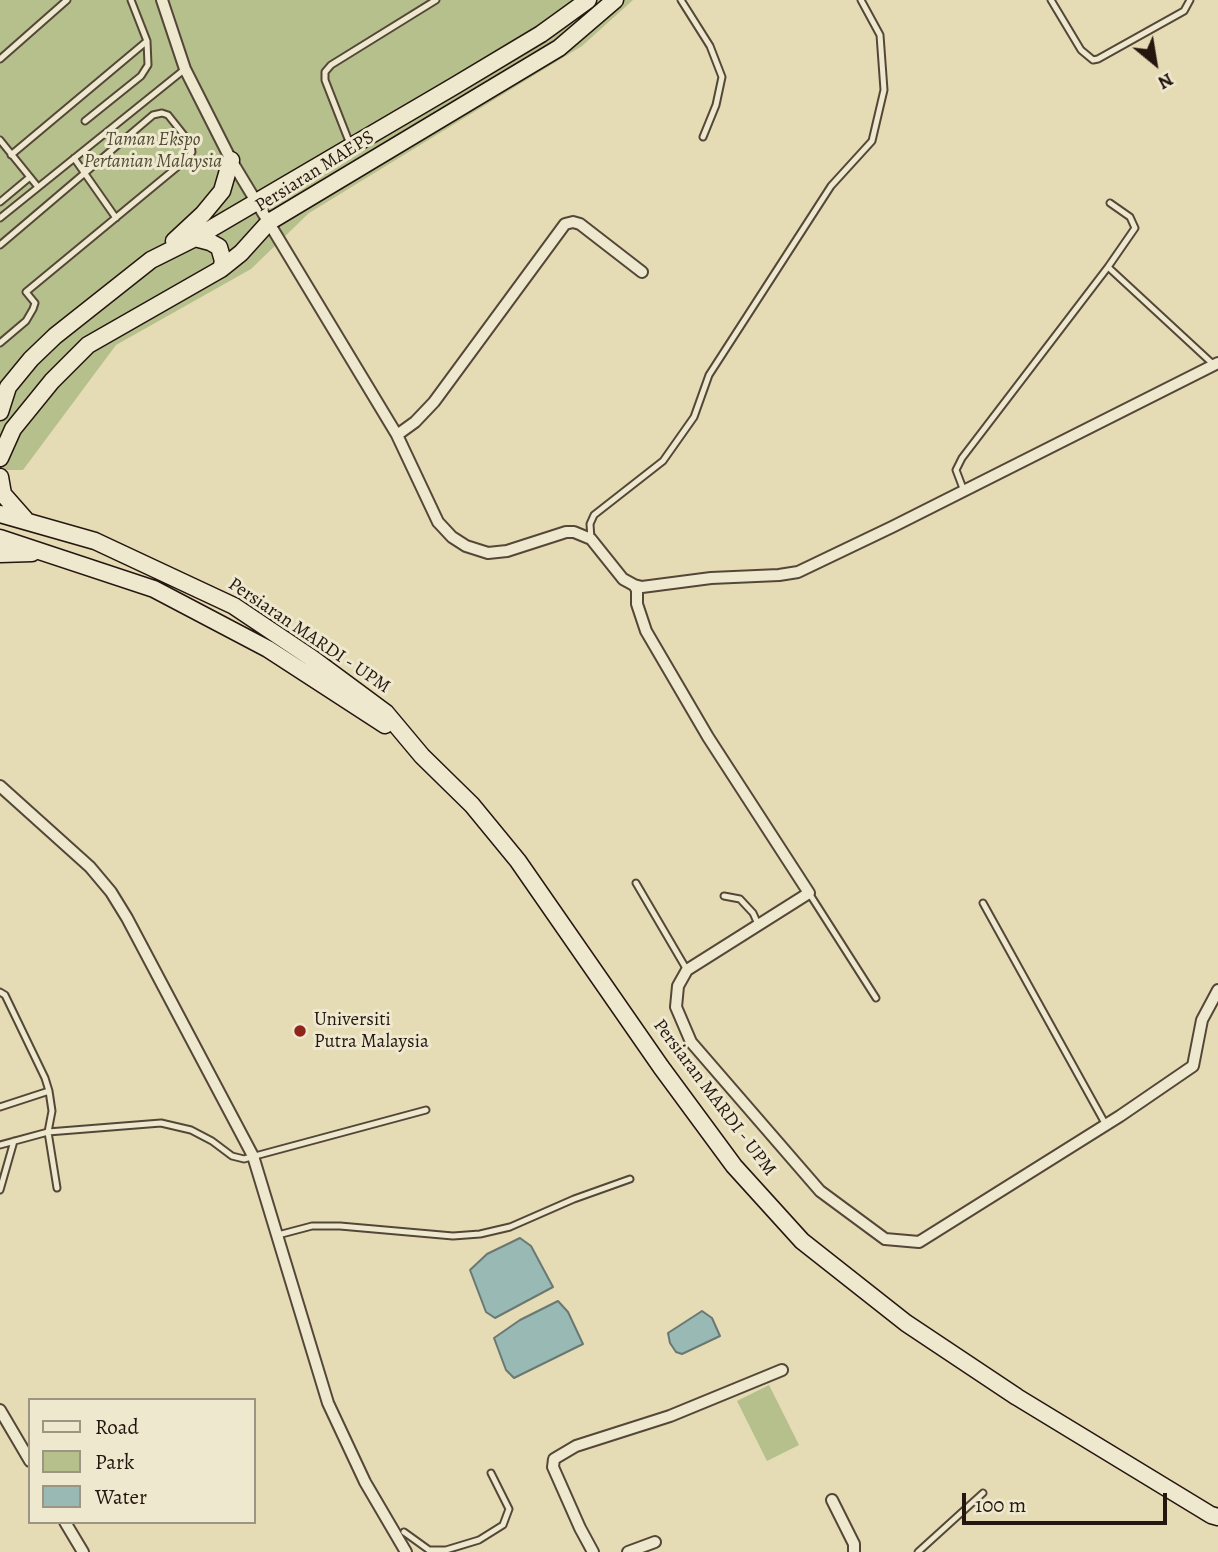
<!DOCTYPE html>
<html>
<head>
<meta charset="utf-8">
<style>
	body { margin:0 }
	#map { position:relative; width:1218px; height:1552px; overflow:hidden; background:#e5dbb5; font-family:Alegreya,serif }
	canvas { display:block }
	.legend { position:absolute; left:28px; top:1398px; width:228px; height:126px; box-sizing:border-box; background:#eee8cf; border:2px solid #9e9482; margin:0; padding:9px 12px; list-style:none; font-size:21px; color:#25160f }
	.legend li { display:flex; align-items:center; gap:14px; height:35px }
	.legend b { width:35px; border:2px solid #9e9482 }
	.north { position:absolute; left:1120px; top:28px; width:70px; height:70px; -webkit-text-stroke:5px #eee8cf; paint-order:stroke; rotate:150deg; font-size:19px; font-weight:700; line-height:28px; text-align:center; color:#25160f }
	.north::after { content:''; display:block; margin:auto; width:24px; height:32px; background:#25160f; clip-path:polygon(50% 0,100% 100%,50% 72%,0 100%) }
	.scale { position:absolute; left:962px; top:1493px; width:205px; height:32px; box-sizing:border-box; border:4px solid #25160f; border-top:0; padding-left:9px; font-size:21px; line-height:24px; white-space:nowrap; color:#25160f; -webkit-text-stroke:5px #eee8cf; paint-order:stroke }
</style>
</head>
<body>
<div id="map">
<canvas width="1218" height="1552"></canvas>
<ul class="legend">
<li><b style="height:9px;background:#eee8cf"></b>Road</li>
<li><b style="height:19px;background:#b6c08c"></b>Park</li>
<li><b style="height:19px;background:#98b9b4"></b>Water</li>
</ul>
<div class="north">N</div>
<div class="scale">100 m</div>
</div>
<script>
const ctx = document.querySelector('canvas').getContext('2d');
ctx.lineJoin = 'round';
function fill(path, color) {
  ctx.fillStyle = color;
  ctx.fill(path, 'evenodd');
}
function poly(rows) {
  const path = new Path2D();
  for (const r of rows) {
    path.moveTo(r[0], r[1]);
    for (let i = 2; i < r.length; i += 2) path.lineTo(r[i], r[i + 1]);
  }
  return path;
}
function strokePath(path, color, width, dash) {
  ctx.strokeStyle = color;
  ctx.lineWidth = width;
  ctx.lineCap = dash ? 'butt' : 'round';
  ctx.setLineDash(dash || []);
  ctx.stroke(path);
}
function write(font, color, halo, rows, align = 'center') {
  ctx.font = font + ' Alegreya,serif';
  ctx.lineWidth = 6;
  ctx.setLineDash([]);
  ctx.textBaseline = 'middle';
  ctx.strokeStyle = halo;
  ctx.fillStyle = color;
  for (const [text, x, y, turn = 0] of rows) {
    ctx.save();
    ctx.translate(x, y);
    ctx.rotate((+turn || 0) * Math.PI / 180);
    ctx.textAlign = isNaN(turn) ? turn : align;
    if (halo) ctx.strokeText(text, 0, 0);
    ctx.fillText(text, 0, 0);
    ctx.restore();
  }
}
fill(poly([
	[0,0,633,0,582,46,309,213,251,269,116,345,23,470,0,470],
	[769,1385,799,1445,767,1461,737,1401]
]), '#b6c08c');
const water = poly([
	[520,1238,531,1246,553,1287,495,1318,486,1312,470,1270,487,1254,520,1238],
	[558,1301,568,1312,583,1344,514,1378,506,1370,494,1338,520,1320,558,1301],
	[702,1311,712,1318,720,1336,682,1354,676,1352,670,1343,668,1333,702,1311]
]);
fill(water, '#98b9b4');
strokePath(water, '#6a7872', 2);
const lane = poly([
	[681,0,710,46,722,77,716,105,703,137],
	[1051,0,1081,50,1093,60,1098,59,1184,11,1190,0],
	[0,59,67,0],
	[85,121,141,76,148,65,147,41,131,0],
	[0,140,38,187],
	[350,144,325,80,325,72,331,65,436,0],
	[11,155,147,41],
	[74,158,116,218],
	[0,202,30,177],
	[0,218,185,69],
	[0,245,153,115,162,113,168,115,191,144,192,152,188,158,26,292,35,303,33,309,26,321,0,343],
	[1108,267,1135,228,1130,217,1110,203],
	[964,491,956,470,962,458,1108,267,1214,365],
	[591,539,590,524,594,515,663,461,694,417,709,375,831,186,872,141,884,90,880,35,861,0],
	[636,883,687,970],
	[809,893,876,998],
	[724,896,740,899,753,913,758,924],
	[983,903,1106,1125],
	[0,992,5,995,45,1078,49,1091,52,1111,48,1132,57,1188],
	[0,1107,49,1091],
	[0,1145,48,1132,161,1123,191,1130,212,1141,232,1156,244,1159,426,1110],
	[0,1190,14,1141],
	[278,1235,312,1226,340,1226,453,1236,480,1234,510,1227,574,1199,630,1179],
	[404,1532,429,1550,446,1550,446,1552],
	[446,1550,479,1540,503,1525,509,1509,491,1473],
	[918,1552,983,1493]
]);
const street = poly([
	[162,0,185,69,231,160,397,435,438,522,452,537,466,546,488,553,507,551,566,532,574,532,591,539,623,579,634,585,637,590,637,604,646,631,708,737,809,893,687,970,678,986,676,1007,691,1042,820,1191,885,1239,919,1242,1120,1116,1193,1066,1202,1020,1218,990],
	[397,435,415,422,434,402,565,224,573,222,580,224,642,272],
	[634,585,642,587,711,578,779,575,798,572,892,527,1218,363],
	[0,786,90,867,111,892,127,918,253,1156,328,1403,365,1482,406,1552],
	[0,1410,30,1461],
	[832,1500,854,1544,854,1552],
	[65,1522,83,1552],
	[593,1552,580,1528,553,1467,554,1459,576,1446,670,1416,782,1370],
	[628,1552,655,1542]
]);
const secondary = poly([
	[195,238,210,242,219,247,223,261,221,269],
	[174,241,203,214,222,191,231,160],
	[0,412,8,387,31,359,55,336,151,260,195,238,456,85,541,34,588,0],
	[0,458,13,429,52,381,88,345,221,269,241,253,269,222,559,48,615,0],
	[0,477,3,494,25,519],
	[0,514,95,541,234,606,313,659,386,713,422,756,472,805,518,861,661,1067,734,1166,802,1241,906,1323,1017,1397,1211,1515,1218,1517],
	[0,538,154,589,268,649,385,725],
	[0,554,32,553]
]);
strokePath(lane, '#554738', 9);
strokePath(street, '#554738', 14);
strokePath(secondary, '#25160f', 19);
strokePath(lane, '#eee8cf', 5);
strokePath(street, '#eee8cf', 10);
strokePath(secondary, '#eee8cf', 16);
for (const [x, y, r, color] of [
	[300,1031,7,"#8f2418"]
]) {
  const dot = new Path2D();
  dot.arc(x, y, r, 0, 2 * Math.PI);
  ctx.fillStyle = color;
  ctx.fill(dot);
  strokePath(dot, '#eee8cf', 2.5);
}
write('italic 19px', '#504934', '#eee8cf', [
	["Taman Ekspo",153,140],
	["Pertanian Malaysia",153,162]
]);
write('19px', '#25160f', '#eee8cf', [
	["Persiaran MAEPS",315,172,-32],
	["Persiaran MARDI - UPM",309,636,34],
	["Persiaran MARDI - UPM",714,1098,53]
]);
write('19px', '#25160f', '#eee8cf', [
	["Universiti",314,1020],
	["Putra Malaysia",314,1042]
], 'left');
</script>
</body>
</html>
